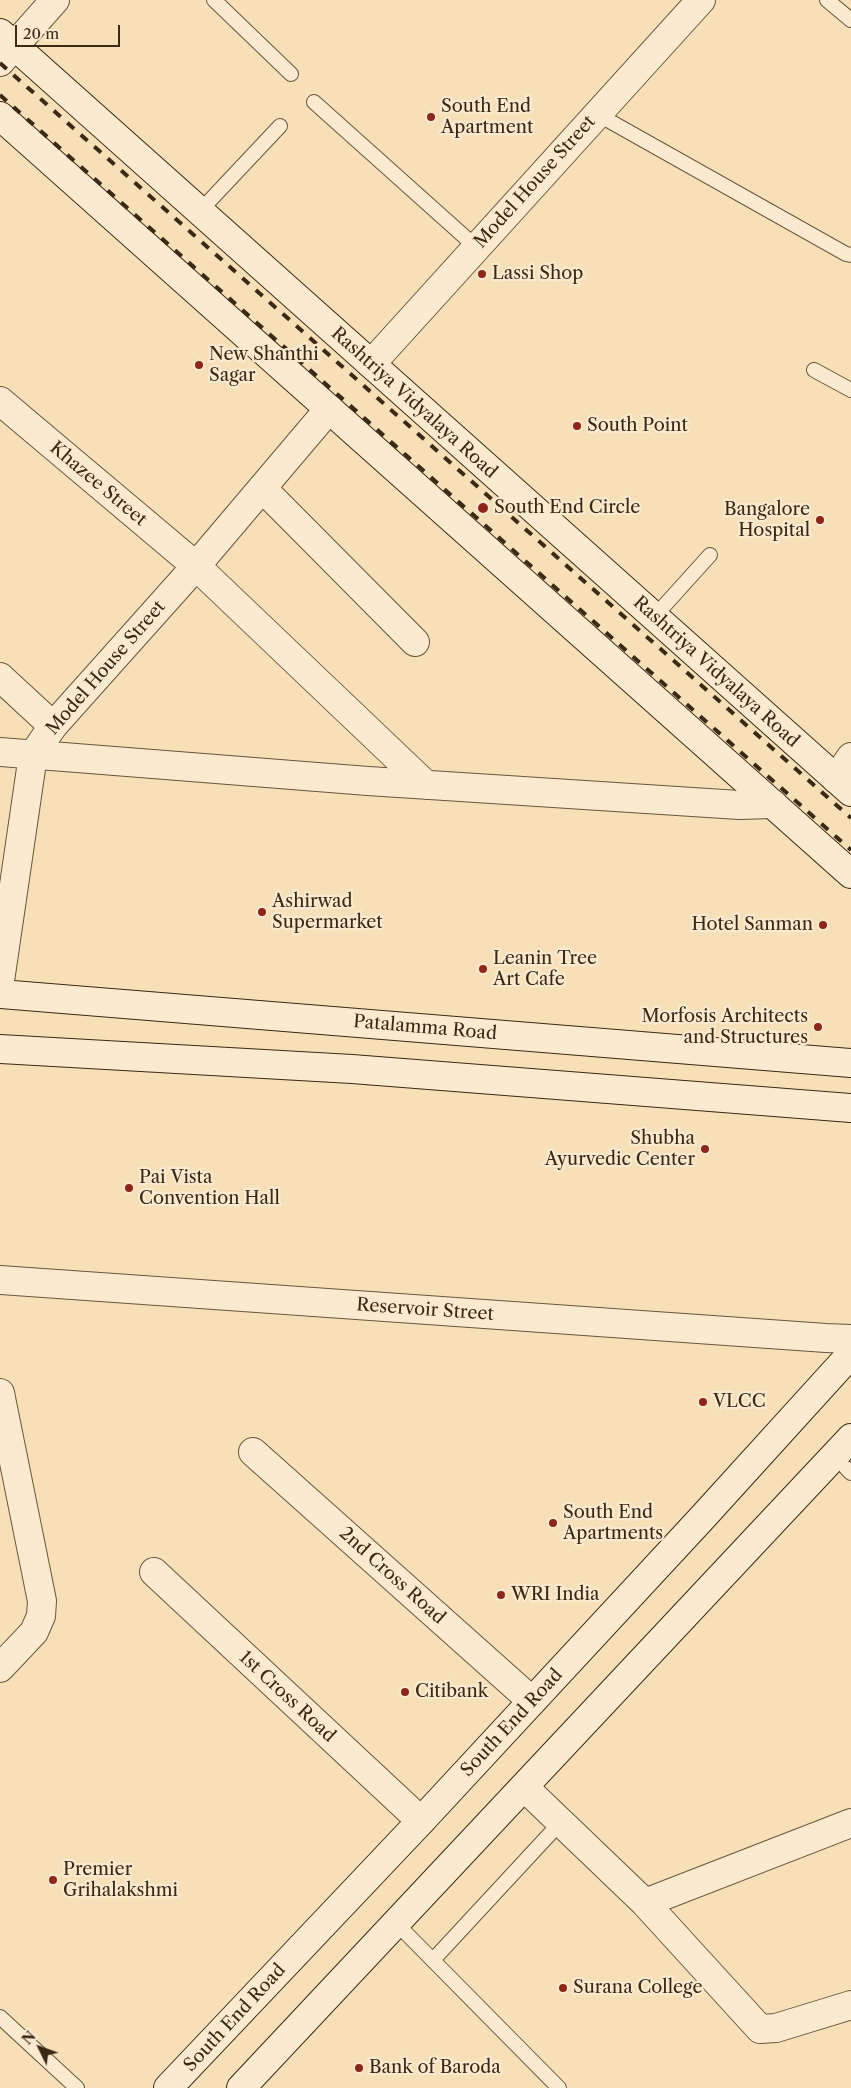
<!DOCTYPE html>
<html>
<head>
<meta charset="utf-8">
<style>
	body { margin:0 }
	#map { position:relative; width:851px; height:2088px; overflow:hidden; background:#f7dfb7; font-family:"Libre Caslon Text",serif }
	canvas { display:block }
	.north { position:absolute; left:15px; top:2023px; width:50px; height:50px; -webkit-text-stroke:4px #faead0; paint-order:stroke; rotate:312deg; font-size:14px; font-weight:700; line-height:20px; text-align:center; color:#392915 }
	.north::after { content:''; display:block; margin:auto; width:18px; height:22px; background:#392915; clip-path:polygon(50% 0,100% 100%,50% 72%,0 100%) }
	.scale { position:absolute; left:15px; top:25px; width:105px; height:22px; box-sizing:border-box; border:2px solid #392915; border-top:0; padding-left:6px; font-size:15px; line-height:18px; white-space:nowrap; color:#392915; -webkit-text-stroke:4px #faead0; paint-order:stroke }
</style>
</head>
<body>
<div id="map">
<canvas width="851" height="2088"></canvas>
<div class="north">N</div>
<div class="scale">20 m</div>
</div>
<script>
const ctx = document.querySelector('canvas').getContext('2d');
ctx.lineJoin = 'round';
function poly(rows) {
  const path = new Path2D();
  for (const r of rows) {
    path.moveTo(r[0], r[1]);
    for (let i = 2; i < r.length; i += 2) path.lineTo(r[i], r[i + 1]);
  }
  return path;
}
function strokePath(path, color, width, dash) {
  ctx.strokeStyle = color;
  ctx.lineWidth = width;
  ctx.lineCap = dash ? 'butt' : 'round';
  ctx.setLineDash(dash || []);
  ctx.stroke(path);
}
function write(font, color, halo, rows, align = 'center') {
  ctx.font = font + ' "Libre Caslon Text",serif';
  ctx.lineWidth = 4.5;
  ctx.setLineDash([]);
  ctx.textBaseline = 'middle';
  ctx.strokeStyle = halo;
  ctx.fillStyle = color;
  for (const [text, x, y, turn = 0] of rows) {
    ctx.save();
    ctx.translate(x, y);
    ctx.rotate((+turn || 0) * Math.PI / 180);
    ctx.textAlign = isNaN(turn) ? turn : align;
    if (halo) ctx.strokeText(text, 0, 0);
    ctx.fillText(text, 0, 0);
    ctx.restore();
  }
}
const service = poly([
	[214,0,291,74],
	[827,0,851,20],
	[314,102,476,247],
	[597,114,846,254,851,255],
	[200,211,280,126],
	[814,370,851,390],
	[654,617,710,555],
	[846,1468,851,1473],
	[396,1923,559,2088],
	[433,1960,560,1823],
	[0,2017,77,2088]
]);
const minor = poly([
	[0,62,55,0],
	[371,364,701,0],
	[0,401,196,566,426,785],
	[262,488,415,642],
	[0,677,53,726],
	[0,752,368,781,739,805,773,804],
	[836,779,851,757],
	[0,981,33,755,53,726,196,566,329,409],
	[0,1280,826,1338,851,1339],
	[0,1393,42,1601,41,1616,34,1632,0,1668],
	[253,1452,532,1701],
	[154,1572,421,1821],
	[524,1787,645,1903,760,2029,776,2028,851,2005],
	[645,1903,851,1823]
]);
const secondary = poly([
	[0,33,851,792],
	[0,116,851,874],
	[0,994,851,1063],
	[0,1049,352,1069,851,1108],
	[168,2088,421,1821,702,1518,851,1354],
	[241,2088,851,1438]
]);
strokePath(service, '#68563e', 16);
strokePath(minor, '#68563e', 30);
strokePath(secondary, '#392915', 30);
strokePath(service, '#faead0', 14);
strokePath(minor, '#faead0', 28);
strokePath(secondary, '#faead0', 28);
strokePath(poly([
	[0,63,851,818],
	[0,95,851,850]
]), '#392915', 4, [9, 9]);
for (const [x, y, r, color] of [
	[431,117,5,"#8f2418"],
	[482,274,5,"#8f2418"],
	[199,365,5,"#8f2418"],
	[577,426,5,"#8f2418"],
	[483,508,6,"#8f2418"],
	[820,520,5,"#8f2418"],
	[262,912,5,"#8f2418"],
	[823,925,5,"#8f2418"],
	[483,969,5,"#8f2418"],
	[818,1027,5,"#8f2418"],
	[705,1149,5,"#8f2418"],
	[129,1188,5,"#8f2418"],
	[703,1402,5,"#8f2418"],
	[553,1523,5,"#8f2418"],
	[501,1595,5,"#8f2418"],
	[405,1692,5,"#8f2418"],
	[53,1880,5,"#8f2418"],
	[563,1988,5,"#8f2418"],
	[359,2068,5,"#8f2418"]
]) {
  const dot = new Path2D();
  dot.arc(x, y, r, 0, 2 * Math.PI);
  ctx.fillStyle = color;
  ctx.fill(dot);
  strokePath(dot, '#faead0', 2);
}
write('18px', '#392915', '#faead0', [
	["South End",441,107],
	["Apartment",441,128],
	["Lassi Shop",492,274],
	["New Shanthi",209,355],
	["Sagar",209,376],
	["South Point",587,426],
	["South End Circle",494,508],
	["Bangalore",810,510,"right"],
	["Hospital",810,531,"right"],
	["Ashirwad",272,902],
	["Supermarket",272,923],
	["Hotel Sanman",813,925,"right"],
	["Leanin Tree",493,959],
	["Art Cafe",493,980],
	["Morfosis Architects",808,1017,"right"],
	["and Structures",808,1038,"right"],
	["Shubha",695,1139,"right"],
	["Ayurvedic Center",695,1160,"right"],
	["Pai Vista",139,1178],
	["Convention Hall",139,1199],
	["VLCC",713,1402],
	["South End",563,1513],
	["Apartments",563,1534],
	["WRI India",511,1595],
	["Citibank",415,1692],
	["Premier",63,1870],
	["Grihalakshmi",63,1891],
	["Surana College",573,1988],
	["Bank of Baroda",369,2068]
], 'left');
write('18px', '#392915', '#faead0', [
	["Model House Street",535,182,-48],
	["Rashtriya Vidyalaya Road",414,403,42],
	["Khazee Street",98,484,40],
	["Model House Street",106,668,-49],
	["Rashtriya Vidyalaya Road",716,672,42],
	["Patalamma Road",425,1028,5],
	["Reservoir Street",425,1310,4],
	["2nd Cross Road",392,1576,42],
	["1st Cross Road",287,1697,43],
	["South End Road",512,1723,-47],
	["South End Road",235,2018,-47]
]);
</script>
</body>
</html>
